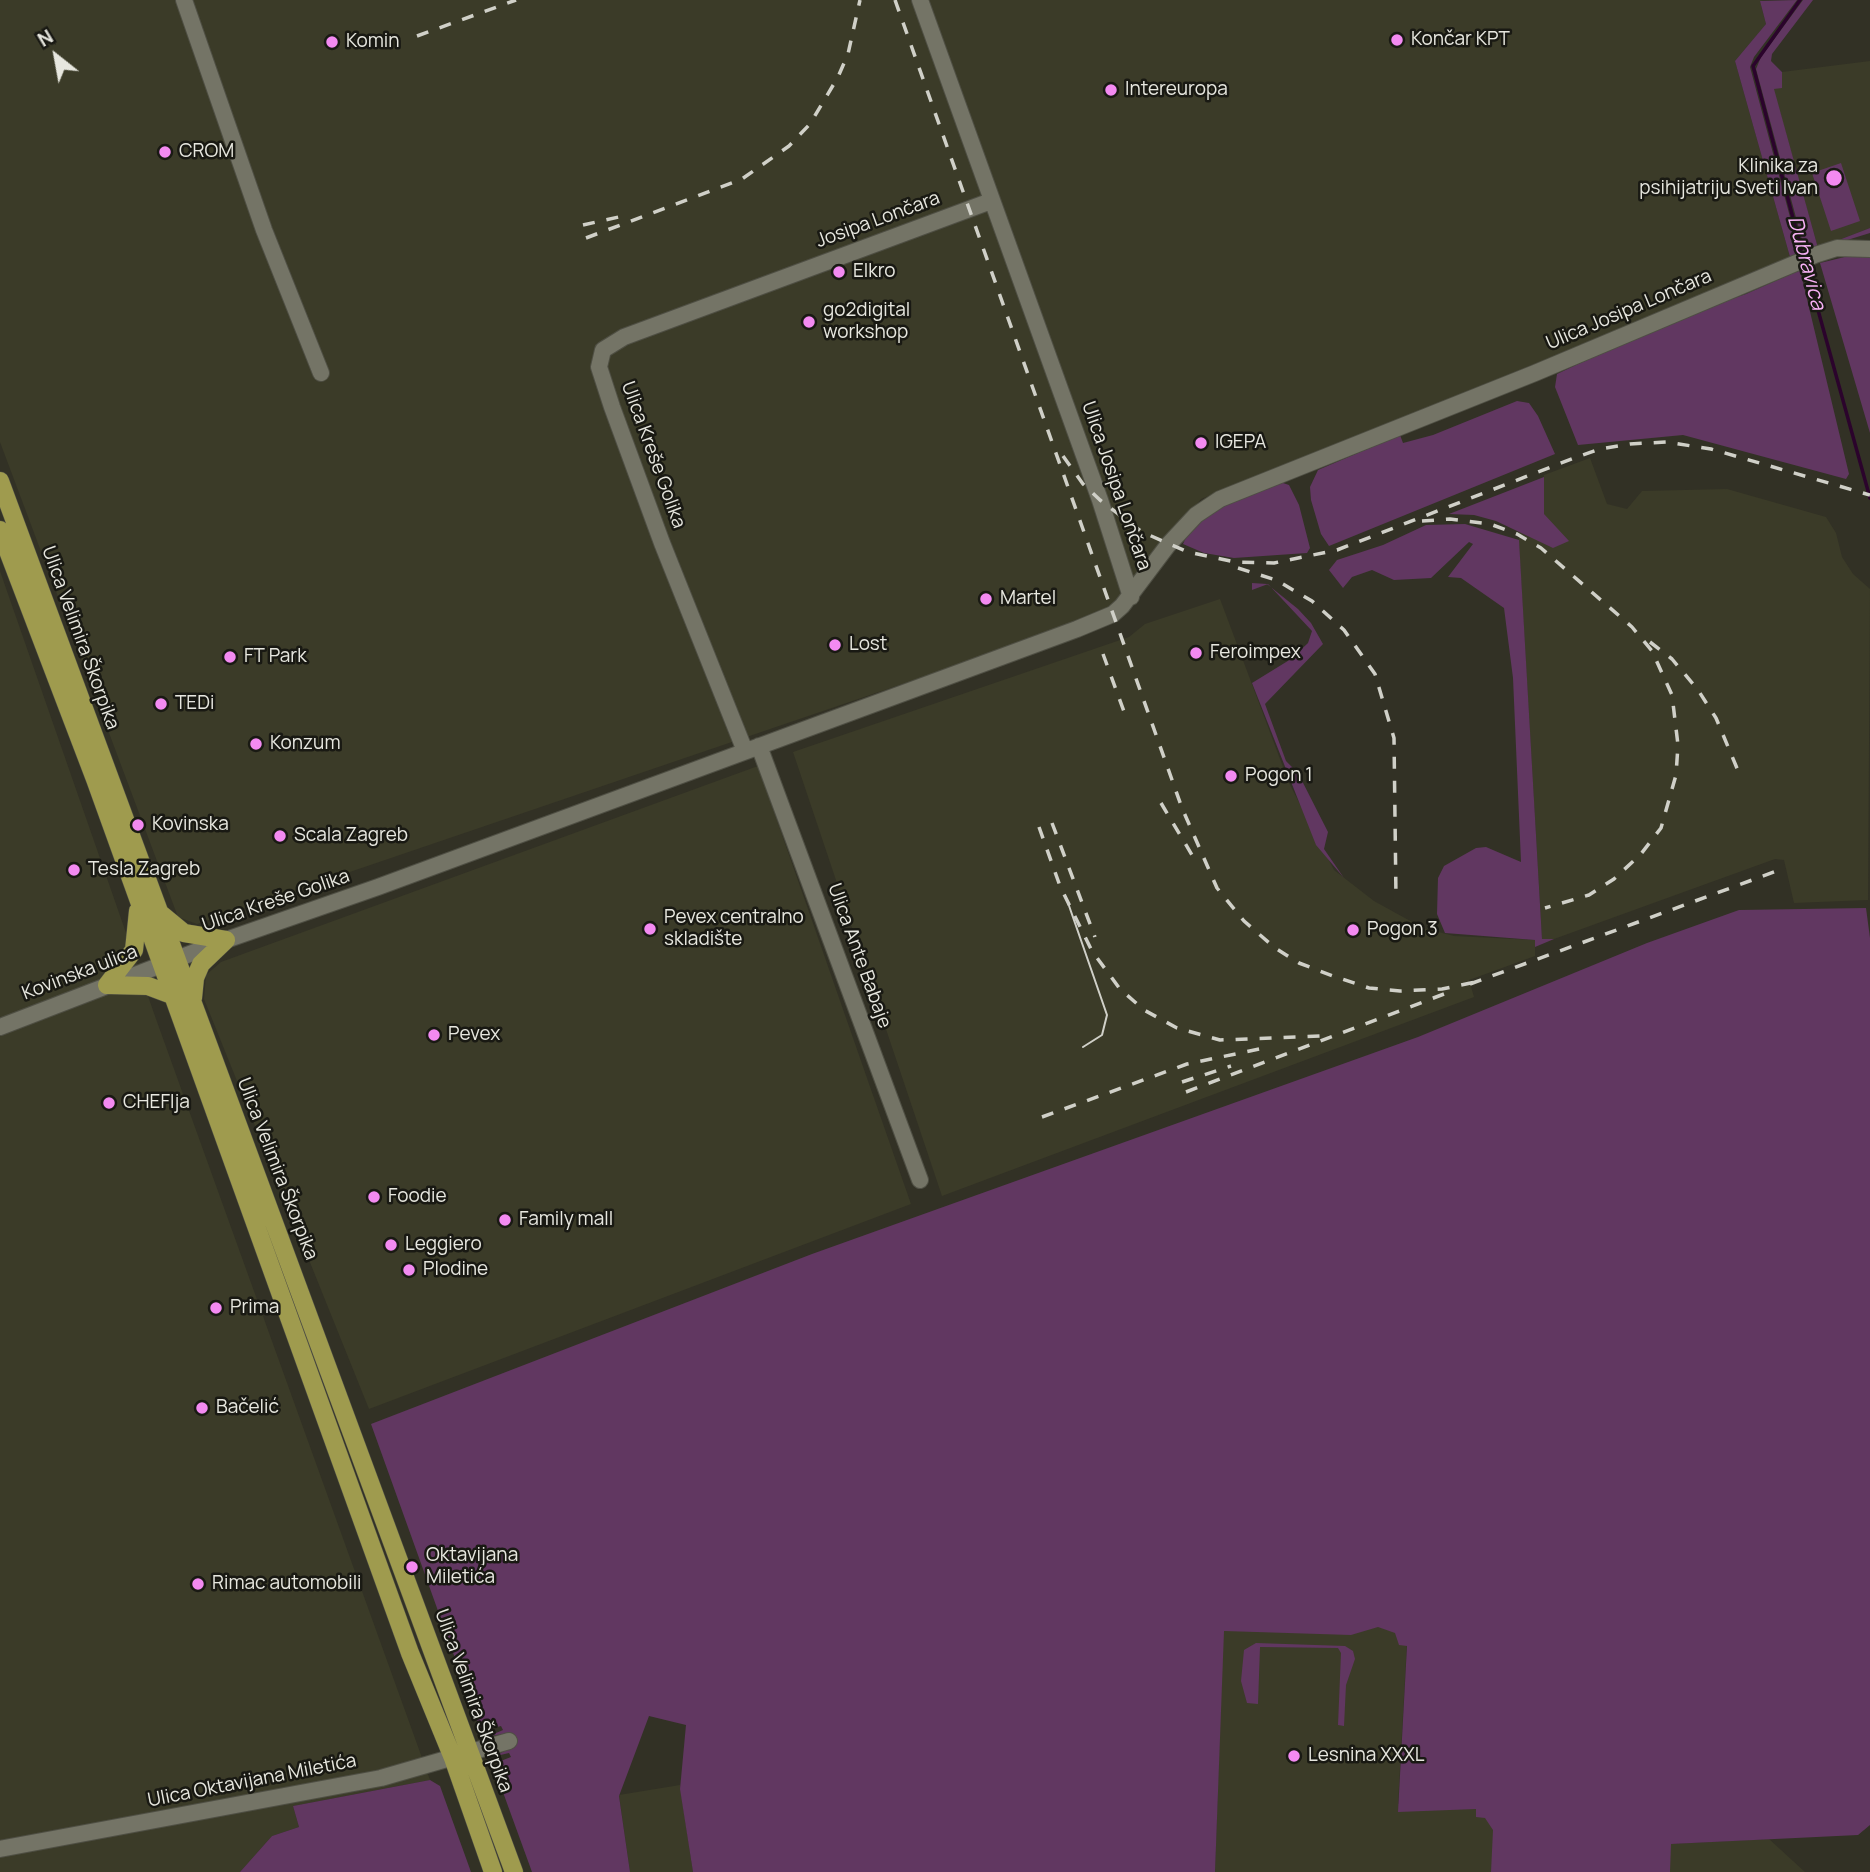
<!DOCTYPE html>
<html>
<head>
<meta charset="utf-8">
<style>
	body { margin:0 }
	#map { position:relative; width:1870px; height:1872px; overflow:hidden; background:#323125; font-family:Manrope,sans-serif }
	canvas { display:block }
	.north { position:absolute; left:21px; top:21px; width:70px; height:70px; -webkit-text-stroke:5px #191913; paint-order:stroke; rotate:329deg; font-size:19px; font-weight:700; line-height:28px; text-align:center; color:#e7e7df }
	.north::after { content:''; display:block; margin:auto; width:24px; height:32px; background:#e7e7df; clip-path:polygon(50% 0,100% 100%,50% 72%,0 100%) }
</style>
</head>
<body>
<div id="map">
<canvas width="1870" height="1872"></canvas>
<div class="north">N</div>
</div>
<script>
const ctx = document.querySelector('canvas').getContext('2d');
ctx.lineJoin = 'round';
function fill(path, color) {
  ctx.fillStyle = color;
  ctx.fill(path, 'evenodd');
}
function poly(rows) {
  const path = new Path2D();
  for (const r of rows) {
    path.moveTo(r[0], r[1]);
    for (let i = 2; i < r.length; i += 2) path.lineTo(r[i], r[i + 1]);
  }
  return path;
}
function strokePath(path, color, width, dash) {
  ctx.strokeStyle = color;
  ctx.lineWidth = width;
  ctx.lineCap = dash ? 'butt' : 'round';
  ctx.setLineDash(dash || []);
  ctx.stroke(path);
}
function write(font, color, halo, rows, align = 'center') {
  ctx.font = font + ' Manrope,sans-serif';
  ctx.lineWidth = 5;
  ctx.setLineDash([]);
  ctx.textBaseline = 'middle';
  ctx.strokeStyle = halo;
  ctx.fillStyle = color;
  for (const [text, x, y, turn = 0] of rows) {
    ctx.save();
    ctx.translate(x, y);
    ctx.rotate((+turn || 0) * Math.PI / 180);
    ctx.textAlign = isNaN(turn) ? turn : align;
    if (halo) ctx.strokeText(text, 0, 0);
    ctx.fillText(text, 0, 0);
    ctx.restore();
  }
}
fill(poly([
	[0,0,1764,0,1760,1,1766,24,1735,61,1790,257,1788,261,1201,499,1108,614,197,924,178,917,0,442],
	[1870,61,1870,228,1818,248,1773,88,1782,88,1782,72],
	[1590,458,1607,504,1627,509,1642,491,1727,489,1826,517,1836,533,1842,557,1853,574,1870,589,1868,900,1794,903,1784,860,1775,859,1554,939,1542,939,1518,527,1544,523,1544,475],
	[0,571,156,1019,430,1780,293,1806,299,1827,272,1836,240,1872,0,1872],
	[1220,599,1289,783,1334,870,1374,901,1423,928,1454,936,1535,940,1535,956,1469,980,1474,997,942,1196,793,752,1129,637,1145,624],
	[758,766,911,1204,369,1409,204,999,206,975,221,962],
	[1408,1624,1398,1804,1510,1803,1506,1872,1215,1872,1223,1631,1354,1629],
	[680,1785,693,1872,630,1872,619,1795],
	[1769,1839,1805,1872,1670,1872,1670,1844]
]), '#3b3b28');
fill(poly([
	[1797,0,1754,57,1750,67,1798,247,1799,254,1788,261,1790,257,1735,61,1766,24,1760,1],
	[1803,0,1813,0,1772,54,1771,61,1782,72,1782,88,1774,89,1818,248,1870,228,1870,233,1818,249,1805,251,1756,69,1761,57],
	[1841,163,1860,221,1831,231,1812,173],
	[1857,254,1870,257,1870,433,1820,263],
	[1800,270,1849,474,1846,479,1683,435,1578,445,1555,387,1557,374,1671,320,1746,294],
	[1517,401,1529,403,1538,416,1555,454,1329,546,1321,534,1311,500,1310,487,1318,470,1400,435,1403,443,1433,435],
	[1544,477,1544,514,1569,541,1553,548,1496,521,1474,515,1449,514],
	[1280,482,1289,485,1299,505,1310,548,1307,553,1234,558,1204,553,1183,544,1189,531,1219,505],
	[1465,524,1519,540,1542,939,1554,939,1535,947,1535,940,1445,933,1437,914,1438,878,1444,866,1476,848,1486,847,1521,862,1513,678,1504,608,1461,578,1448,577,1473,544,1469,542,1431,578,1394,580,1372,570,1352,577,1343,588,1329,570,1337,560,1383,545,1426,525],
	[1252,583,1267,584,1298,609,1311,623,1323,644,1265,704,1286,761,1298,773,1328,832,1324,849,1344,878,1316,845,1252,683,1291,659,1308,643,1312,631,1268,584,1252,590],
	[1866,908,1870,938,1870,1825,1858,1835,1671,1844,1670,1872,1491,1872,1493,1830,1485,1818,1476,1817,1476,1809,1398,1812,1407,1646,1399,1645,1395,1633,1378,1627,1351,1635,1224,1631,1215,1872,693,1872,680,1789,686,1725,649,1716,619,1796,630,1872,532,1872,496,1773,498,1762,511,1757,509,1753,496,1756,509,1748,505,1734,489,1736,503,1730,501,1726,485,1730,480,1728,371,1424,812,1254,1418,1037,1647,943,1739,910],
	[1256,1643,1345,1646,1353,1651,1355,1659,1346,1685,1344,1726,1338,1725,1341,1653,1338,1648,1260,1647,1258,1704,1247,1703,1241,1681,1244,1650],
	[430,1780,440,1786,471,1872,240,1872,272,1836,299,1827,293,1806]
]), '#613761');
strokePath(poly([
	[1800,0,1753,66,1803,256],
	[1805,263,1870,498]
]), '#2b032c', 3.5);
const minor = poly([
	[184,0,264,230,321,373],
	[920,0,1100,500,1131,597],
	[759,746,920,1180],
	[745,751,662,543,612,407,599,367,603,350,624,337,991,201],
	[0,1027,226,940,378,887,1077,629,1113,614,1122,606,1168,545,1196,515,1220,499,1535,373,1815,255,1837,248,1870,249],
	[0,1849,381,1778,509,1741]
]);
const major = poly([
	[0,481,514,1872],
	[0,530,95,779,410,1653,453,1758,493,1872],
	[161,914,184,933,226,940],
	[107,985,134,950,138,911],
	[107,985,148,986,172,995],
	[193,998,195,978,201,964,226,940]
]);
strokePath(minor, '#4f4f44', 18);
strokePath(major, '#4f4f44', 19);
strokePath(minor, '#747466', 16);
strokePath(major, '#9f9b4e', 18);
strokePath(poly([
	[1067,900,1107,1015,1102,1035,1083,1047]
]), '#d0d0c8', 2);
strokePath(poly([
	[895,0,1182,808,1217,888,1244,921,1275,948,1299,963,1333,976,1369,988,1400,991,1442,989,1480,981],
	[417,36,516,0],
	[583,225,623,216],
	[586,238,742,179,789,146,810,124,838,77,848,54,860,0],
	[1063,456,1083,484,1100,500,1142,532,1188,552,1235,562,1274,563,1337,550,1574,458,1600,449,1630,444,1666,442,1711,449,1870,495],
	[1422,521,1450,519,1490,524,1517,534,1541,548,1632,627,1652,651,1672,695,1678,745,1676,775,1661,828,1641,854,1614,879,1589,895,1545,908],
	[1238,568,1276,580,1312,601,1344,630,1375,674,1394,738,1396,898],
	[1650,642,1672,659,1698,690,1716,718,1739,773],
	[1103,654,1126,717],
	[1161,803,1195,860],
	[1052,823,1095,937],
	[1039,827,1060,886,1092,951,1120,989,1144,1010,1177,1028,1220,1040,1320,1036],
	[1470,984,1782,869],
	[1182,1082,1231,1066],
	[1186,1092,1444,994],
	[1042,1117,1187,1064,1269,1047]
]), '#d0d0c8', 3.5, [12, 12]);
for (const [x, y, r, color] of [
	[1397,40,7,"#f38af1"],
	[332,42,7,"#f38af1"],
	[1111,90,7,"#f38af1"],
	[165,152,7,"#f38af1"],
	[1834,178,9,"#f38af1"],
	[839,272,7,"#f38af1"],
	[809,322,7,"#f38af1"],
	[1201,443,7,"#f38af1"],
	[986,599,7,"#f38af1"],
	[835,645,7,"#f38af1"],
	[1196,653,7,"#f38af1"],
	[230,657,7,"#f38af1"],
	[161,704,7,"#f38af1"],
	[256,744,7,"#f38af1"],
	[1231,776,7,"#f38af1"],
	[138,825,7,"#f38af1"],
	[280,836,7,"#f38af1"],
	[74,870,7,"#f38af1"],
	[650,929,7,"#f38af1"],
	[1353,930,7,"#f38af1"],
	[434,1035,7,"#f38af1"],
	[109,1103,7,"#f38af1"],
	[374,1197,7,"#f38af1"],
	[505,1220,7,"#f38af1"],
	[391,1245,7,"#f38af1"],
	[409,1270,7,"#f38af1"],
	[216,1308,7,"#f38af1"],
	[202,1408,7,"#f38af1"],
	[412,1567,7,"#f38af1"],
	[198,1584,7,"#f38af1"],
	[1294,1756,7,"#f38af1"]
]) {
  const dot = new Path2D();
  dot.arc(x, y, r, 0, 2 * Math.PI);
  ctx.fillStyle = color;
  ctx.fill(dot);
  strokePath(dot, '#191913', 2.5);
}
write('19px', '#e7e7df', '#191913', [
	["Končar KPT",1411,40],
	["Komin",346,42],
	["Intereuropa",1125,90],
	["CROM",179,152],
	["Klinika za",1818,167,"right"],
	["psihijatriju Sveti Ivan",1818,189,"right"],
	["Elkro",853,272],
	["go2digital",823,311],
	["workshop",823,333],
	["IGEPA",1215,443],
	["Martel",1000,599],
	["Lost",849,645],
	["Feroimpex",1210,653],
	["FT Park",244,657],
	["TEDi",175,704],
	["Konzum",270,744],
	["Pogon 1",1245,776],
	["Kovinska",152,825],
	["Scala Zagreb",294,836],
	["Tesla Zagreb",88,870],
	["Pevex centralno",664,918],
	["skladište",664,940],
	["Pogon 3",1367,930],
	["Pevex",448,1035],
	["CHEFlja",123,1103],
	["Foodie",388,1197],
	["Family mall",519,1220],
	["Leggiero",405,1245],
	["Plodine",423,1270],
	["Prima",230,1308],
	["Bačelić",216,1408],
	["Oktavijana",426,1556],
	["Miletića",426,1578],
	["Rimac automobili",212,1584],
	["Lesnina XXXL",1308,1756]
], 'left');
write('19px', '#e7e7df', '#191913', [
	["Josipa Lončara",878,220,-20],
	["Ulica Josipa Lončara",1629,310,-23],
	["Ulica Kreše Golika",653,455,70],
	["Ulica Josipa Lončara",1116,486,71],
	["Ulica Velimira Škorpika",80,638,70],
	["Ulica Kreše Golika",276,901,-19],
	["Ulica Ante Babaje",859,956,70],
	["Kovinska ulica",80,973,-21],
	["Ulica Velimira Škorpika",277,1169,69],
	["Ulica Velimira Škorpika",473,1701,70],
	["Ulica Oktavijana Miletića",252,1781,-11]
]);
write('italic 21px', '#f7b1f5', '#191913', [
	["Dubravica",1806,263,75]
]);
</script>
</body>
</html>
